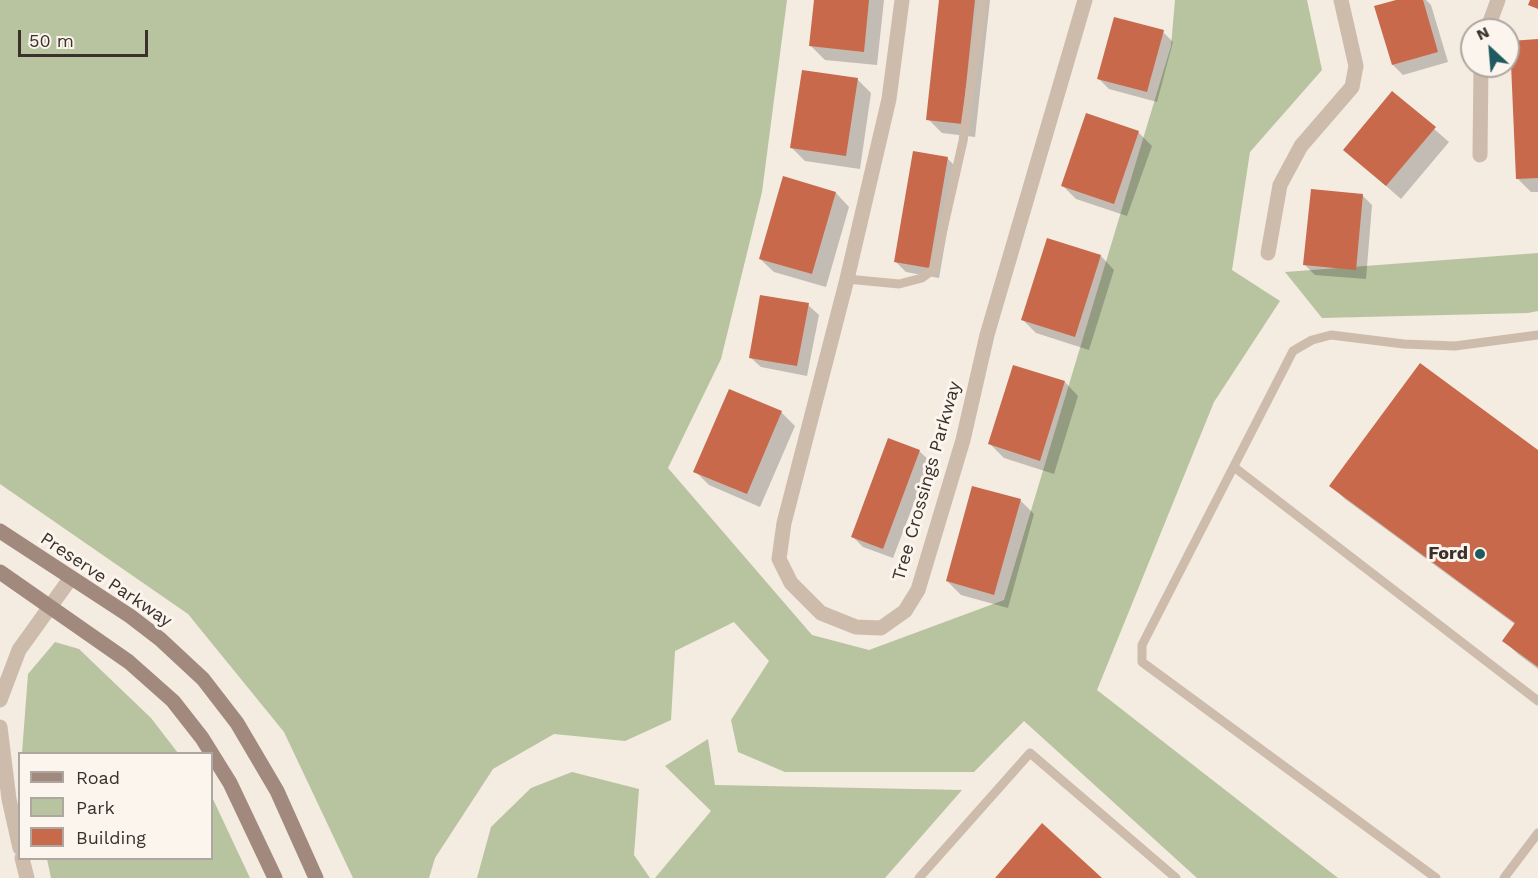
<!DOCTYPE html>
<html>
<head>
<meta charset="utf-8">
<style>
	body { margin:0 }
	#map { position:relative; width:1538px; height:878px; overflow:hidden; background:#f4ebe1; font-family:"Work Sans",sans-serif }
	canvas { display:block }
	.legend { position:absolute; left:18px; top:752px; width:195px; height:108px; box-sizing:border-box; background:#fbf5ee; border:2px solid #aea6a0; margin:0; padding:8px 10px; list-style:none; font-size:18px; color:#3b302b }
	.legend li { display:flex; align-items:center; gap:12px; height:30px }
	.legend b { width:30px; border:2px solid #aea6a0 }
	.north { position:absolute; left:1460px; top:18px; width:60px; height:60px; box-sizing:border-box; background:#fbf5ee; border:2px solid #aea6a0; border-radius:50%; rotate:334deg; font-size:16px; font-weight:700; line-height:24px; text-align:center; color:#3b302b }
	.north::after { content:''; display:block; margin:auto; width:21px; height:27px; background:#1f5a5e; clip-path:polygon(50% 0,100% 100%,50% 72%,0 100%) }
	.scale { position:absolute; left:18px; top:30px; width:130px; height:27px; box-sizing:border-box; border:3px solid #3b302b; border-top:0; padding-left:8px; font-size:18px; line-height:21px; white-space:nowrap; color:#3b302b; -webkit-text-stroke:4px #fbf5ee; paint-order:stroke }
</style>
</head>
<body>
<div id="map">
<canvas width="1538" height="878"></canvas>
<ul class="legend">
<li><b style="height:8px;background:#a18a7d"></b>Road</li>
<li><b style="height:16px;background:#b8c4a0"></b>Park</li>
<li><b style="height:16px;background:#c8694b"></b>Building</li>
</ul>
<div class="north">N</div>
<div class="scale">50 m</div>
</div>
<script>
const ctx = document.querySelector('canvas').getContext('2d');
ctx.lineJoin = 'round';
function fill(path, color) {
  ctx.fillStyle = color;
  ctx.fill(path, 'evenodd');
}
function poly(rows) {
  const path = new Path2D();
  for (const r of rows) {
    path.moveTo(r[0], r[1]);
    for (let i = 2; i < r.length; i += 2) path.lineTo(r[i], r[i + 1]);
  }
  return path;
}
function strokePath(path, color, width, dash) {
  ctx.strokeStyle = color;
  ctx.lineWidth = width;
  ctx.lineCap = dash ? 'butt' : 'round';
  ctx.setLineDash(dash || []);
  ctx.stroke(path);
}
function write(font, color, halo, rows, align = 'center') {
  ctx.font = font + ' "Work Sans",sans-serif';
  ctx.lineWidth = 6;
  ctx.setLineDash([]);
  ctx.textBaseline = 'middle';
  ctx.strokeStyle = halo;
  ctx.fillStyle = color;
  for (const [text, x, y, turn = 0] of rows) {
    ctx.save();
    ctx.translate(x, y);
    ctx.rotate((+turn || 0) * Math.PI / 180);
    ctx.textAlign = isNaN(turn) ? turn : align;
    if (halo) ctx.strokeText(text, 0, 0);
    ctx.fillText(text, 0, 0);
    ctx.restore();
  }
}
fill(poly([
	[0,0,787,0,762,192,721,359,668,468,812,635,869,650,1004,600,1171,46,1175,0,1307,0,1322,70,1250,152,1232,270,1280,301,1214,402,1097,690,1338,878,1197,878,1024,721,974,772,785,772,738,752,731,720,769,661,734,622,675,651,671,720,625,741,554,734,493,769,435,858,429,878,353,878,284,732,188,614,0,484],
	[1538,253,1538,311,1528,313,1322,318,1285,272],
	[55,642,79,649,151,718,178,753,22,753,28,674],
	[708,739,715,785,962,790,885,878,655,878,711,811,665,766],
	[572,772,639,789,634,855,650,878,477,878,491,827,531,788],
	[212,797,250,878,51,878,47,859,212,858]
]), '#b8c4a0');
fill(poly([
	[816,0,884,0,877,65,825,60,811,46],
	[940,0,990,0,975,137,942,133,928,119],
	[1401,0,1426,0,1431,5,1448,62,1403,75,1393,65],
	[1163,32,1173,42,1157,102,1109,89,1099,79],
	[1538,41,1538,192,1531,192,1517,178],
	[857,79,871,93,860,169,805,161,791,147],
	[1393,93,1449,142,1401,199,1345,150],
	[1138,132,1152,146,1127,216,1076,199,1062,185],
	[947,158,958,169,939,278,906,272,896,262],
	[784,178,836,193,849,207,826,287,774,272,760,259],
	[1362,195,1372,205,1366,279,1315,275,1305,265],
	[1101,256,1114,270,1089,350,1036,333,1023,320],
	[808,305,819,315,807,376,761,367,750,357],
	[1065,382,1078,396,1054,474,1004,458,990,444],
	[781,412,795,426,760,507,709,485,695,471],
	[919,451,930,461,893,558,863,547,853,537],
	[1538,452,1538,669,1518,654,1504,641,1516,625,1345,499,1331,486],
	[1020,500,1034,514,1008,608,961,595,947,581]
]), '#0003');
fill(poly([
	[814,0,869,0,864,52,809,46],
	[939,0,975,0,962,124,926,120],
	[1396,0,1423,0,1438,52,1392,65,1374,6],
	[1530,0,1538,0,1538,9,1528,5],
	[1114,17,1164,30,1147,92,1097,79],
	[1538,39,1538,178,1516,179,1510,41],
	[802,70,858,78,846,156,790,148],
	[1392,91,1436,127,1386,186,1343,150],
	[1086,113,1139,131,1114,204,1061,186],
	[913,151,948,157,929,268,894,262],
	[783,176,836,192,812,274,759,259],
	[1311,189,1363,194,1356,270,1303,265],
	[1047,238,1101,255,1075,337,1021,320],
	[760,295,809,303,797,366,749,358],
	[1420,363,1538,450,1538,667,1502,641,1515,623,1329,486],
	[1013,365,1065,381,1040,461,988,444],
	[729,389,782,411,747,494,693,472],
	[888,438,920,450,883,549,851,537],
	[972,486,1021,499,994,595,946,581],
	[1042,823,1102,878,995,878]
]), '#c8694b');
strokePath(poly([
	[847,279,899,284,922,278,934,269,963,141,983,0],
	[1234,467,1538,701],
	[919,878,1030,753,1176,878],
	[1436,878,1142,662,1142,645,1293,351,1312,340,1331,335,1404,344,1455,346,1538,335],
	[1504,878,1538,833]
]), '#cdbbac', 9);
strokePath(poly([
	[902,0,889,99,847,279,784,523,779,559,791,583,821,613,856,627,881,628,905,611,918,590,963,440,987,335,1085,0],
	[1487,30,1498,0],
	[1480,155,1481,66],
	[1268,253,1280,185,1301,146,1352,87,1356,66,1341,0],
	[0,700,19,650,70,579],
	[0,727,9,799,20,848],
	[22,858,27,878]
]), '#cdbbac', 15);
strokePath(poly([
	[0,531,130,616,160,639,203,679,237,723,277,791,316,878],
	[0,572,129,662,173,701,202,738,230,783,275,878]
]), '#a18a7d', 15);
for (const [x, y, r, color] of [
	[1480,554,6,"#1f5a5e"]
]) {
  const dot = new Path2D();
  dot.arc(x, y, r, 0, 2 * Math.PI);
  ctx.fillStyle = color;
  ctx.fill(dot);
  strokePath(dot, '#fbf5ee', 2);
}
write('18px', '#3b302b', '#fbf5ee', [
	["Tree Crossings Parkway",927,481,-74],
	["Preserve Parkway",106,580,34]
]);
write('bold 18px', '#3b302b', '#fbf5ee', [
	["Ford",1468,554]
], 'right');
</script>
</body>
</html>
